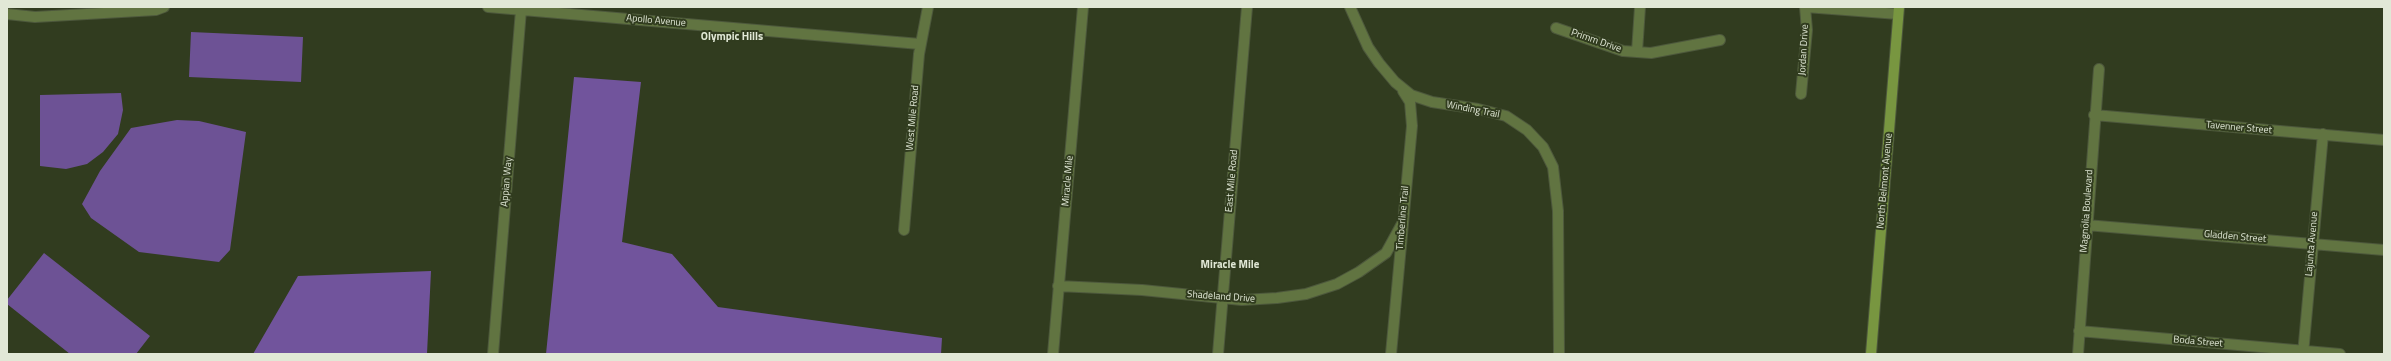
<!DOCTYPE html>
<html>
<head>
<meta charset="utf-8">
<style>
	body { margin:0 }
	#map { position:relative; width:2391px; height:361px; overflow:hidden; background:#313c1f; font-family:"Titillium Web",sans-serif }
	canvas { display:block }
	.frame { position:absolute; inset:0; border:8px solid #e1e8d6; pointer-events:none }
</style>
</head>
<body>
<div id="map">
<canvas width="2391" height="361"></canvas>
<div class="frame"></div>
</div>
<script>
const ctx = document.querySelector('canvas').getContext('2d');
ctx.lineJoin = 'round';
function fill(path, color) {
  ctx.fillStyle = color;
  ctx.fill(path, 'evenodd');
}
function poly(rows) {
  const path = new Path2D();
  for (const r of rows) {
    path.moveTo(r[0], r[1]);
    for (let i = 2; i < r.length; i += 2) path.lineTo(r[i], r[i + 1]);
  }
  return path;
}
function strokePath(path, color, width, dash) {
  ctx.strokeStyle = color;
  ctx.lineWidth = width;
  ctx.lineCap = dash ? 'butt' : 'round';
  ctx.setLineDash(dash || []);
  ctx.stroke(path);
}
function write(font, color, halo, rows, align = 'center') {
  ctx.font = font + ' "Titillium Web",sans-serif';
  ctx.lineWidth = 4;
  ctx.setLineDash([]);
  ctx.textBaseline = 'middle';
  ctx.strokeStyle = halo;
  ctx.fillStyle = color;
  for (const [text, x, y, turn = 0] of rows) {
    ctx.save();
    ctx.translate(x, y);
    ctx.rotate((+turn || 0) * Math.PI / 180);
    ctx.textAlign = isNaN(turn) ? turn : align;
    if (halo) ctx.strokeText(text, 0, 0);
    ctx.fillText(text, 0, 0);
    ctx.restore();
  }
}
fill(poly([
	[191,32,303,37,301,82,189,77],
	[121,93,123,110,118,134,103,152,87,164,66,169,40,166,40,95],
	[177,120,199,121,246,132,230,250,219,262,139,252,91,218,82,204,100,171,131,128],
	[44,253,150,336,136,354,70,354,7,304,7,300]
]), '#6d5295');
fill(poly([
	[574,77,641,82,622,242,672,254,718,307,942,338,941,354,546,354],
	[431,271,427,354,253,354,298,276]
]), '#71549c');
const street = poly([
	[488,7,920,44],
	[1350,7,1368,47,1379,63,1395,82,1411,95,1432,102,1478,109,1506,116,1527,130,1543,147,1553,167,1558,211,1559,354],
	[1806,7,1898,14],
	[7,14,35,17,156,10,164,7],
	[1556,28,1623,51,1651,53,1720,40],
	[1637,52,1640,7],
	[1801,94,1807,30,1805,7],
	[2094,115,2384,140],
	[2086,225,2384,250],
	[904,230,919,54,928,7],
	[1058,286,1142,290,1242,300,1277,298,1306,294,1337,284,1359,272,1386,253,1403,222],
	[2079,331,2340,354],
	[493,354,521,10],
	[1053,354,1083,7],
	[1218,354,1247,7],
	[1391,354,1412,126,1410,102,1403,91],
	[2078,354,2099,69],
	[2303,354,2323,134]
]);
const secondary = poly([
	[1871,354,1899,7]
]);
strokePath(street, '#4d583c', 12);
strokePath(secondary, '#4d583c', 12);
strokePath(street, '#617441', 10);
strokePath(secondary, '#789640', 10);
write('10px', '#e1e8d6', '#313c1f', [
	["Apollo Avenue",656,21,5],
	["Primm Drive",1596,41,19],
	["Jordan Drive",1804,50,-87],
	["Winding Trail",1473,110,11],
	["West Mile Road",913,118,-85],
	["Tavenner Street",2239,128,5],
	["Miracle Mile",1068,181,-85],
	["East Mile Road",1232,181,-85],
	["North Belmont Avenue",1885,181,-85],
	["Appian Way",507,182,-85],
	["Magnolia Boulevard",2087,211,-86],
	["Timberline Trail",1403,218,-85],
	["Gladden Street",2235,237,5],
	["Lajunta Avenue",2312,244,-85],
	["Shadeland Drive",1221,297,4],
	["Boda Street",2198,342,5]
]);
write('bold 11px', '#e1e8d6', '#313c1f', [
	["Olympic Hills",732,37],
	["Miracle Mile",1230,265]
]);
</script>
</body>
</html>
